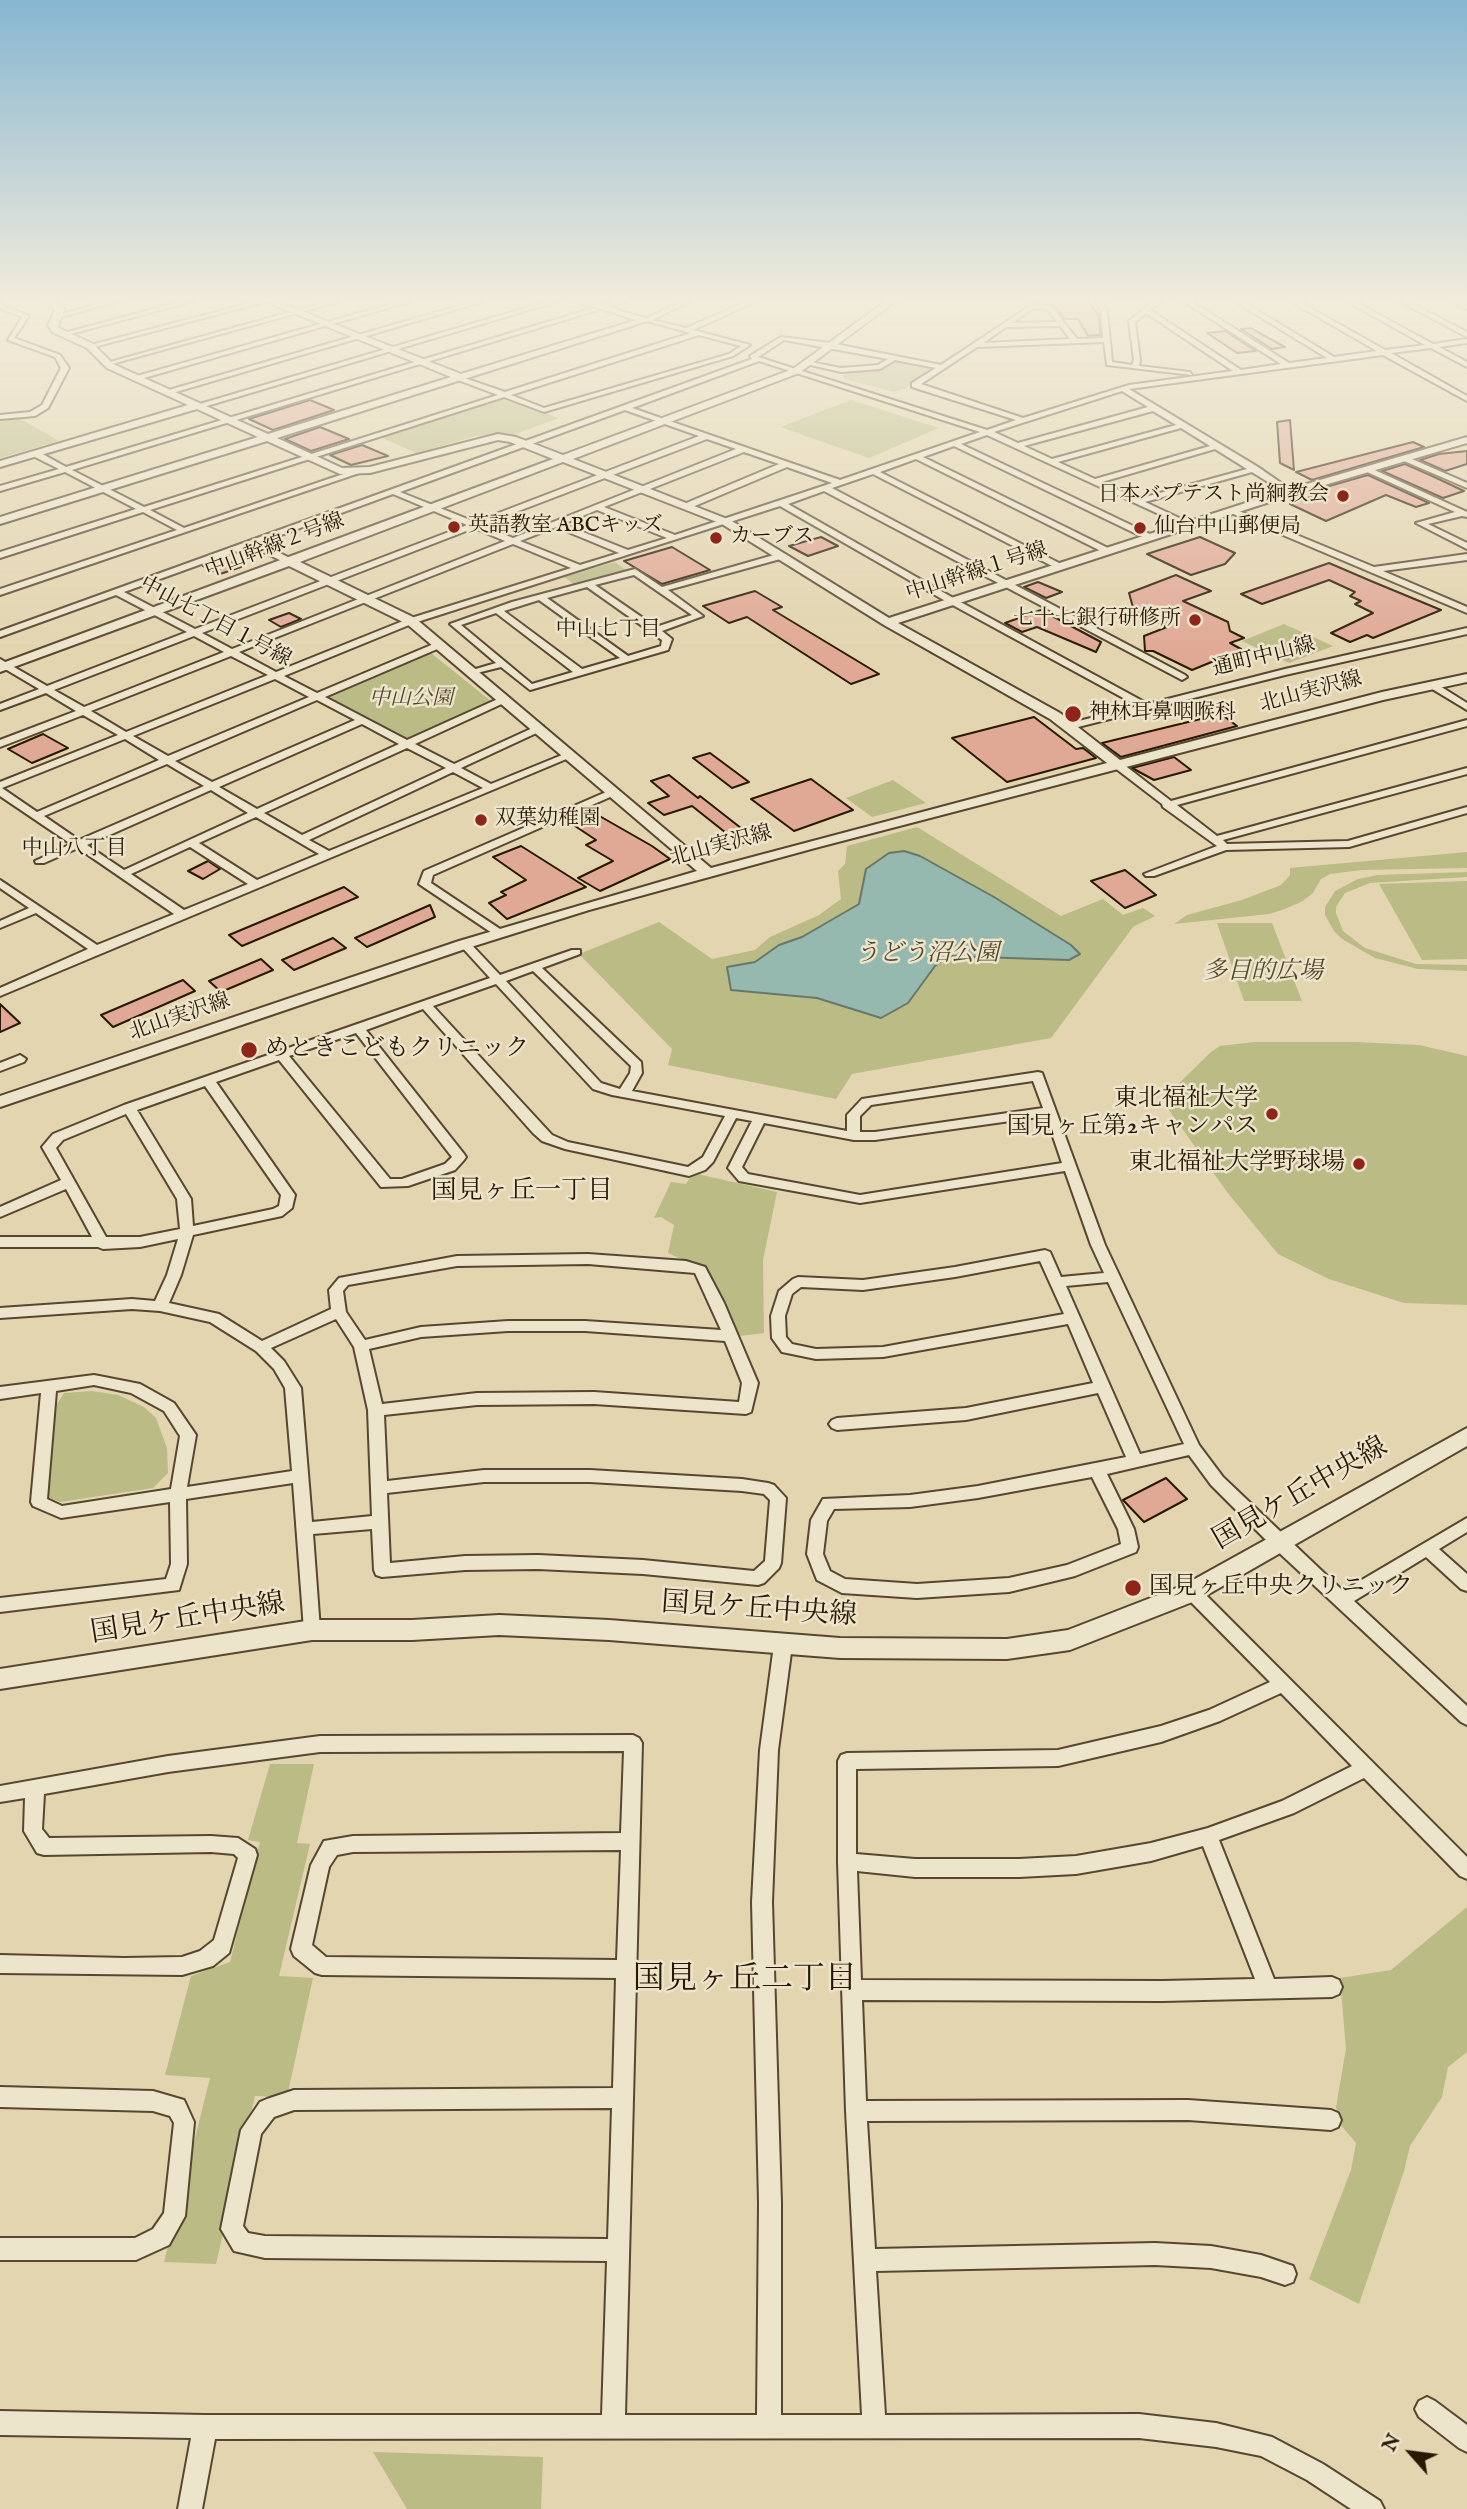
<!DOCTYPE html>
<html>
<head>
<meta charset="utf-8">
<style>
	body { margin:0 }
	#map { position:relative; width:1467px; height:2509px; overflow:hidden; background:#e3d5b0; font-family:"IM FELL English",serif }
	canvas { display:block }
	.north { position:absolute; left:1376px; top:2418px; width:70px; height:70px; -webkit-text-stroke:5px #ede4cc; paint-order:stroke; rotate:298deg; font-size:19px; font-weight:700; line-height:28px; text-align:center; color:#281804 }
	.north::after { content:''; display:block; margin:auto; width:24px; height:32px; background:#281804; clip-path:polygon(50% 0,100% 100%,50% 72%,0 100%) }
</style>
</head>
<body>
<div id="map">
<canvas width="1467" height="2509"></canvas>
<div class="north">N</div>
</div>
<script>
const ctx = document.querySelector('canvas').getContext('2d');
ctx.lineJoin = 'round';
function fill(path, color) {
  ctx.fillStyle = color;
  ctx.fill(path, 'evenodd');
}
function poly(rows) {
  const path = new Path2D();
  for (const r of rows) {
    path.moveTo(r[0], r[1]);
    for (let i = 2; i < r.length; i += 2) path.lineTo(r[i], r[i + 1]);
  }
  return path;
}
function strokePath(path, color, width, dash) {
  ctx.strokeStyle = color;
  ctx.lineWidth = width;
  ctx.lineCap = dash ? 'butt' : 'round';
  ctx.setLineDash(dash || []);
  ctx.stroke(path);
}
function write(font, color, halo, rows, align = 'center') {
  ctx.font = font + ' "IM FELL English","Noto Serif JP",serif';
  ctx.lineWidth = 5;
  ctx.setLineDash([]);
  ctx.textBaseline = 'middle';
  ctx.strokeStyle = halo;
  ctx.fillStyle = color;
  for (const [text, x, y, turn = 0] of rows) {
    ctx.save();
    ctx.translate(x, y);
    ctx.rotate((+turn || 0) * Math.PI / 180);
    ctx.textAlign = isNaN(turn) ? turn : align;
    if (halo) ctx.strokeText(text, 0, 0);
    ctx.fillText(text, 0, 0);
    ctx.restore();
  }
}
fill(poly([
	[895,361,933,368,906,388,894,392,844,379,843,373,884,369],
	[501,398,559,418,510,436,499,434,476,436,416,453,378,436],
	[851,400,939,428,869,458,780,427],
	[21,419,59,441,0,458,0,420],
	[615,562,626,570,575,585,564,577],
	[1284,624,1333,646,1289,663,1242,641],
	[431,653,492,702,407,740,327,698],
	[893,780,926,803,872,817,846,798],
	[917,827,1061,916,1103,899,1123,915,1143,908,1155,916,1133,927,1051,1038,852,1074,836,1099,668,1065,672,1049,579,954,659,922,712,959,755,950,770,937,819,915,841,899,838,871,845,864,847,846],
	[1467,852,1467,868,1362,870,1330,874,1321,879,1313,893,1303,901,1285,909,1269,914,1174,924,1187,915,1242,900,1281,885,1290,875,1290,868],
	[1467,872,1467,877,1370,883,1345,893,1336,907,1336,913,1343,931,1365,948,1416,964,1467,965,1467,971,1418,969,1375,958,1342,939,1334,931,1325,915,1325,907,1335,891,1358,879,1378,875],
	[1467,881,1467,959,1422,960,1379,884],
	[1217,923,1272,923,1302,1001,1244,1001],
	[1356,1042,1419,1045,1467,1056,1467,1305,1404,1303,1329,1279,1278,1254,1227,1192,1169,1110,1170,1092,1211,1052,1220,1046,1254,1042],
	[693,1173,777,1192,763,1260,764,1333,740,1336,706,1270,668,1253,674,1225,661,1217,654,1218,671,1182,686,1184],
	[92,1391,118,1395,144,1407,156,1418,167,1448,168,1473,153,1488,60,1502,47,1497,55,1407,64,1393],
	[270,1764,314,1764,297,1843,310,1844,279,1976,313,1978,287,2097,255,2096,216,2264,164,2262,210,2078,165,2075,191,1976,230,1962,260,1842,248,1840],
	[1467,1907,1467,2052,1448,2067,1442,2097,1410,2146,1404,2171,1359,2304,1309,2279,1351,2170,1356,2143,1339,2123,1336,2107,1346,2049,1340,1978,1391,1970],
	[373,2452,543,2457,541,2509,407,2509]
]), '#bbbb86');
const water = poly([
	[904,851,920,856,994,897,1071,945,1080,954,1069,960,948,956,935,966,908,1003,881,1018,817,998,731,990,727,967,755,962,779,945,802,937,859,904,866,869,889,853,904,851]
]);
fill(water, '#95b8af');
strokePath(water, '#69786b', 2);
const building = poly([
	[1050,301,1088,301,1099,316,1100,335,1088,336,1078,319,1065,319,1050,301],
	[1251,328,1256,331,1285,347,1272,349,1241,329,1251,328],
	[1225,331,1256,351,1237,353,1207,333,1225,331],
	[310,400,334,410,273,430,249,419,310,400],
	[1290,420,1294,470,1280,463,1277,422,1290,420],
	[320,427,349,439,311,451,285,439,320,427],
	[1413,442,1424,447,1312,480,1296,472,1413,442],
	[362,445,388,456,351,465,330,455,362,445],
	[1467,451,1467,464,1445,471,1420,460,1439,454,1467,451],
	[1405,464,1430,475,1464,491,1443,498,1382,471,1405,464],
	[1368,475,1429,503,1416,507,1386,495,1326,521,1290,504,1325,492,1321,491,1326,487,1368,475],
	[821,537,838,546,808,556,789,546,821,537],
	[1200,537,1235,553,1225,564,1191,575,1147,554,1200,537],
	[672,547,710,570,662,584,624,561,672,547],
	[224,559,241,567,220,574,203,566,224,559],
	[1329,563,1371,581,1441,610,1373,638,1367,635,1350,642,1331,633,1373,613,1355,604,1361,601,1350,596,1355,592,1329,580,1262,604,1241,594,1329,563],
	[1176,575,1211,591,1183,601,1228,622,1230,631,1244,638,1230,643,1241,649,1224,662,1214,661,1192,670,1153,651,1145,651,1144,636,1167,627,1134,611,1129,593,1176,575],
	[1038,582,1062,592,1046,598,1024,587,1038,582],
	[755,591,782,607,773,610,879,674,851,684,747,617,729,623,703,606,755,591],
	[1041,610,1101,642,1096,652,1037,627,1022,632,1005,623,1041,610],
	[289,613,301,619,281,627,269,620,289,613],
	[1221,714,1237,726,1121,757,1102,743,1221,714],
	[1034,717,1076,749,1083,748,1096,758,1007,782,952,738,1034,717],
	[43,734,68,748,32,763,8,749,43,734],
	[710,753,749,782,732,788,693,758,710,753],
	[1174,757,1191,770,1154,780,1132,768,1174,757],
	[669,775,698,798,700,796,755,839,740,844,692,806,664,815,648,803,669,796,651,781,669,775],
	[811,779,853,810,794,831,751,799,811,779],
	[596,814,652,846,670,859,600,891,578,878,613,861,586,845,596,840,572,824,596,814],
	[521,846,586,887,507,919,489,903,506,895,501,892,526,880,493,857,521,846],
	[208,861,220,869,203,879,188,871,208,861],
	[1125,870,1156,895,1125,908,1091,881,1125,870],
	[344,887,358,897,242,946,229,935,344,887],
	[430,905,435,917,367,947,355,938,430,905],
	[333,938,346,948,294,970,282,960,333,938],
	[261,959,273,970,221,992,209,981,261,959],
	[183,980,195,991,113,1027,101,1015,183,980],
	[0,1004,20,1023,0,1032,0,1004],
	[1166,1478,1187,1499,1144,1522,1123,1500,1166,1478]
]);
fill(building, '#e0a995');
strokePath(building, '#281804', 2);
const minor = poly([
	[109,301,120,301,57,318,54,316,109,301],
	[183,301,194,301,63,336,60,334,183,301],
	[257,301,268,301,90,348,87,346,257,301],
	[330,301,341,301,108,365,103,364,330,301],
	[401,301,412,301,137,380,130,378,401,301],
	[475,301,485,301,169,394,162,392,475,301],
	[549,301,559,301,200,408,193,406,549,301],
	[617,301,627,301,72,470,144,507,498,395,458,380,458,376,505,392,691,333,643,320,682,301,691,301,652,320,686,328,748,301,757,301,693,330,750,345,733,356,544,412,504,397,150,510,184,528,358,469,365,471,0,595,0,589,177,530,143,512,0,558,0,552,136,509,65,472,0,491,0,486,59,469,33,456,33,452,39,452,66,467,617,301],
	[699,335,741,346,729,354,544,408,511,395,699,335],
	[1096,301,1102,301,1107,311,1112,362,1132,365,1134,360,1129,321,1154,301,1161,301,1150,310,1241,370,1281,364,1183,301,1191,301,1289,363,1327,358,1234,301,1242,301,1334,357,1377,351,1290,301,1298,301,1385,350,1425,345,1346,301,1354,301,1433,344,1467,339,1467,343,1439,347,1467,362,1467,367,1431,348,1391,353,1467,396,1467,401,1383,355,1129,389,1258,467,1294,492,1287,494,1252,472,1145,502,1190,523,1190,527,1187,527,987,435,961,444,1152,535,1152,539,1149,540,954,446,923,457,1110,549,1111,551,1107,554,916,459,880,472,1061,564,1061,568,1058,569,873,474,832,488,1185,675,1187,677,1182,680,824,491,788,504,955,599,1148,704,1285,669,1467,628,1467,634,1285,675,1070,729,1067,728,1067,724,1138,706,949,603,780,506,414,623,284,676,317,693,436,643,442,643,442,647,325,697,407,740,500,698,506,698,506,702,415,744,454,764,537,726,543,726,543,730,461,768,491,784,567,753,576,755,0,996,0,988,88,949,36,913,0,928,0,921,29,908,0,888,0,880,97,945,174,914,78,848,44,863,36,863,35,861,71,844,0,796,0,782,118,735,83,715,0,747,0,740,76,711,46,693,0,710,0,704,39,689,0,666,0,659,47,686,187,632,116,595,0,637,0,631,752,359,750,356,781,337,830,343,941,365,1033,304,1051,306,1077,339,1103,338,1101,311,1096,301],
	[1034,308,1047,309,1057,322,1012,323,1034,308],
	[1146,313,1233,371,1129,385,1023,418,921,384,977,347,1104,342,1107,365,1192,375,1190,372,1139,366,1140,360,1135,322,1146,313],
	[1060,326,1070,339,983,343,1006,327,1060,326],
	[784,340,888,359,878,365,841,368,805,361,802,363,841,372,880,369,895,360,936,368,912,383,912,387,1016,420,987,430,758,357,784,340],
	[759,361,980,432,840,480,632,408,759,361],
	[1122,391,1148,407,1018,443,994,432,1122,391],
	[625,410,699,436,475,522,400,492,625,410],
	[1153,411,1176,425,1052,459,1024,446,1153,411],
	[1181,428,1210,446,1095,479,1058,462,1181,428],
	[707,439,736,449,513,538,482,525,707,439],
	[1215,449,1247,469,1138,499,1102,482,1215,449],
	[744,452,779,464,684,504,684,508,690,508,787,467,832,483,675,535,604,507,744,452],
	[393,494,467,525,195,629,124,592,251,546,288,564,294,564,294,560,259,543,393,494],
	[597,510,667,538,628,550,563,524,597,510],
	[556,527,619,553,580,565,520,541,556,527],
	[474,528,505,541,232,649,202,633,474,528],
	[513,544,571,568,408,619,276,672,239,652,513,544],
	[194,636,224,652,84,707,54,690,194,636],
	[231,656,268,675,126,732,91,711,231,656],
	[275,679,309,697,168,756,133,736,275,679],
	[317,700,355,720,212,782,175,761,317,700],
	[362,724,399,744,257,809,219,787,362,724],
	[125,739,159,760,37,812,2,788,125,739],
	[407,748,446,768,302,835,264,813,407,748],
	[167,764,204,786,79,840,44,816,167,764],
	[453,772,483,788,329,851,309,840,453,772],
	[211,790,248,813,124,870,87,845,211,790],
	[256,817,319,854,257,880,199,843,256,817],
	[190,847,248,884,184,910,131,874,190,847],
	[1399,301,1407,301,1467,332,1467,337,1399,301],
	[1452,301,1460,301,1467,304,1467,309,1452,301],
	[0,304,29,316,14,338,60,355,69,368,48,408,35,416,0,419,0,415,30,412,42,405,61,368,55,357,8,340,22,317,0,308,0,304],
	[1405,456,1467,483,1467,488,1402,460,1401,458,1405,456],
	[1368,467,1467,512,1467,517,1462,516,1428,524,1467,543,1467,549,1416,523,1455,512,1365,471,1364,469,1368,467],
	[1234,509,1374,567,1467,554,1467,560,1383,571,1467,607,1467,613,1231,513,1231,509,1234,509],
	[781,553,784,554,784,558,668,590,703,616,662,631,672,639,668,650,530,690,501,667,469,675,469,671,496,663,450,624,512,602,635,569,662,587,781,553],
	[634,575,692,615,656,627,595,585,634,575],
	[587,587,662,640,661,646,628,656,547,598,587,587],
	[539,600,620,658,582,669,504,611,539,600],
	[496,613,573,672,532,684,461,625,496,613],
	[1429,683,1435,683,1467,703,1467,710,1429,687,1429,683],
	[1467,720,1467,726,1177,805,1217,836,1467,768,1467,774,1223,840,1227,844,1348,841,1467,807,1467,813,1349,847,1226,850,1154,876,1146,876,1144,874,1217,846,1163,807,1162,804,1115,768,1115,764,1123,764,1171,801,1467,720],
	[613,789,618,792,617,794,433,875,431,883,503,931,503,935,495,935,419,884,424,871,613,789],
	[465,941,469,942,500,975,572,950,580,950,580,954,542,968,641,1062,642,1073,632,1091,847,1131,847,1115,862,1099,1038,1072,1042,1073,1105,1245,1199,1445,1223,1477,1343,1591,1467,1518,1467,1532,1439,1549,1467,1574,1467,1591,1461,1589,1426,1557,1354,1601,1467,1706,1467,1725,1461,1722,1273,1547,1211,1485,1189,1455,1107,1474,1134,1529,1138,1547,1136,1552,1075,1576,1009,1592,917,1598,842,1593,817,1580,807,1554,811,1520,823,1499,910,1495,978,1486,1126,1457,1098,1393,966,1420,837,1430,832,1428,829,1424,832,1420,837,1418,966,1408,1093,1383,1068,1324,883,1357,816,1359,782,1352,772,1338,771,1316,779,1291,793,1279,798,1277,863,1280,955,1267,1045,1250,1050,1252,1061,1277,1104,1273,1091,1245,1065,1171,860,1203,739,1181,728,1168,752,1121,736,1118,713,1162,705,1170,689,1176,565,1149,542,1141,533,1133,423,1009,366,1030,464,1154,466,1157,464,1160,455,1170,408,1186,381,1187,279,1060,216,1082,295,1195,292,1208,282,1216,193,1235,181,1275,169,1303,219,1314,262,1341,331,1309,329,1290,339,1278,457,1256,588,1254,686,1261,705,1267,724,1303,758,1383,751,1412,746,1414,594,1404,477,1405,384,1415,387,1481,484,1470,590,1470,742,1479,768,1483,774,1485,786,1498,781,1563,779,1568,764,1583,758,1585,643,1574,538,1569,465,1570,382,1577,376,1575,374,1570,372,1529,313,1534,320,1630,318,1635,312,1637,306,1635,304,1630,293,1483,186,1499,187,1564,179,1590,0,1612,0,1598,166,1579,171,1564,170,1502,61,1518,33,1506,31,1502,41,1393,0,1399,0,1387,94,1375,140,1384,174,1403,196,1435,187,1487,292,1471,285,1388,274,1369,256,1351,210,1322,160,1311,132,1309,0,1318,0,1308,132,1299,155,1301,167,1275,178,1239,140,1247,103,1249,98,1247,0,1247,0,1237,92,1237,66,1189,0,1217,0,1207,61,1180,42,1147,53,1134,124,1105,490,978,459,944,465,941],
	[533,971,631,1066,630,1073,620,1089,601,1083,506,981,533,971],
	[496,984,593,1089,612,1095,725,1116,703,1157,688,1167,568,1142,552,1135,433,1006,496,984],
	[356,1033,452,1157,445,1164,402,1179,390,1179,289,1056,356,1033],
	[1033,1081,1043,1108,875,1132,860,1132,860,1116,871,1105,1033,1081],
	[205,1086,281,1195,279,1206,273,1209,193,1226,191,1199,137,1110,205,1086],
	[126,1114,177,1199,180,1229,140,1237,106,1237,56,1148,63,1140,126,1114],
	[1046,1116,1062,1163,860,1195,748,1174,742,1167,764,1123,854,1140,875,1140,1046,1116],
	[1040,1261,1064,1314,883,1347,816,1349,792,1344,786,1337,785,1316,792,1294,801,1287,863,1290,955,1277,1040,1261],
	[588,1264,695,1273,721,1330,585,1321,508,1321,421,1327,365,1340,346,1312,343,1291,348,1285,457,1266,588,1264],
	[1108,1282,1184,1444,1140,1454,1066,1286,1108,1282],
	[336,1319,354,1347,368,1410,372,1516,312,1522,301,1388,284,1361,271,1348,336,1319],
	[508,1331,585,1331,725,1341,742,1383,739,1402,594,1392,477,1393,382,1404,369,1349,421,1337,508,1331],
	[94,1385,131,1393,164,1411,180,1436,171,1489,62,1506,47,1499,56,1391,94,1385],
	[1092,1477,1118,1529,1121,1544,1067,1565,1009,1578,917,1584,845,1579,830,1571,823,1554,827,1521,834,1509,910,1507,978,1498,1092,1477],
	[484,1482,590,1482,742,1491,764,1494,770,1500,765,1561,754,1571,643,1560,538,1555,465,1556,390,1563,387,1493,484,1482],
	[20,1055,26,1059,24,1062,0,1071,0,1063,20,1055],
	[1192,1585,1198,1587,1467,1857,1467,1879,1460,1876,1364,1778,1294,1813,1219,1840,1274,1979,1332,1977,1339,1980,1342,1987,1339,1994,1332,1997,1162,2001,862,2000,866,2101,1188,2100,1331,2110,1338,2113,1341,2120,1338,2127,1331,2130,1188,2120,867,2121,875,2249,1155,2243,1211,2246,1261,2255,1293,2266,1296,2274,1293,2282,1285,2285,1261,2277,1211,2268,1155,2265,876,2271,885,2415,1139,2414,1216,2423,1272,2437,1323,2464,1380,2501,1384,2509,1351,2509,1307,2480,1261,2456,1216,2447,1139,2438,215,2439,202,2509,178,2509,191,2438,0,2435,0,2411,205,2415,602,2415,607,2261,265,2258,234,2251,221,2229,241,2130,260,2102,267,2099,294,2090,613,2088,616,1978,322,1975,315,1973,294,1956,291,1949,311,1865,324,1841,353,1836,621,1833,624,1751,320,1752,168,1772,44,1794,42,1829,49,1838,211,1836,238,1838,255,1849,257,1855,229,1953,213,1966,182,1975,0,1973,0,1955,124,1958,182,1957,200,1951,214,1940,238,1858,234,1854,211,1852,44,1855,37,1853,24,1831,25,1798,0,1802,0,1786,168,1756,320,1736,633,1735,639,1738,642,1743,625,2415,757,2415,759,2203,752,1902,760,1750,774,1645,777,1640,783,1638,789,1640,792,1645,778,1750,772,1902,781,2203,781,2415,862,2415,846,2111,838,1862,838,1761,841,1755,847,1753,1058,1750,1161,1726,1209,1710,1270,1682,1186,1597,1184,1592,1186,1587,1192,1585],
	[1281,1693,1352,1766,1282,1801,1208,1828,1151,1843,1076,1856,1019,1859,915,1859,856,1854,856,1769,1058,1766,1161,1742,1220,1721,1281,1693],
	[1203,1846,1255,1979,1162,1981,861,1980,857,1871,915,1877,1019,1877,1076,1874,1151,1861,1203,1846],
	[621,1850,617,1960,326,1957,312,1945,329,1867,337,1855,353,1852,621,1850],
	[612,2108,608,2239,265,2236,248,2233,243,2226,261,2134,274,2117,294,2110,612,2108],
	[0,2087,153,2091,184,2100,194,2122,185,2216,169,2245,136,2260,0,2260,0,2238,135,2238,153,2229,164,2213,174,2123,170,2116,153,2111,0,2107,0,2087],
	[1427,2397,1435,2401,1467,2425,1467,2452,1459,2448,1419,2417,1415,2409,1419,2401,1427,2397]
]);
const tertiary = poly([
	[44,301,54,301,65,309,58,325,59,328,93,344,113,364,268,434,451,377,264,301,276,301,461,374,636,320,576,301,590,301,651,320,277,438,342,468,370,467,498,434,516,437,563,455,793,369,886,301,896,301,799,373,573,459,730,520,889,618,1286,490,1467,437,1467,443,1294,494,898,623,1060,713,1120,760,1382,692,1467,674,1467,682,1383,700,815,848,589,910,471,947,0,1107,0,1096,459,941,697,871,407,624,289,566,0,672,0,664,553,459,510,442,498,440,370,473,340,474,267,441,0,524,0,517,258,437,197,409,0,467,0,461,188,405,107,368,87,348,52,332,48,325,55,310,44,301],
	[563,462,722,524,884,625,1050,719,1107,763,711,868,415,618,300,562,563,462],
	[1467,1428,1467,1446,1200,1599,1070,1650,1007,1659,840,1658,609,1640,499,1635,412,1640,312,1640,0,1689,0,1669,312,1620,412,1620,499,1615,609,1620,840,1638,1007,1639,1068,1630,1184,1585,1467,1428]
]);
strokePath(minor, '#57472f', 4);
strokePath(tertiary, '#57472f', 4);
fill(minor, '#ede4cc');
fill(tertiary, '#ede4cc');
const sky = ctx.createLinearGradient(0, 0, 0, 652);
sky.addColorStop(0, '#87b6d1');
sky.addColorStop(0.46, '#f2ecdb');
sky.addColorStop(1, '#f2ecdb00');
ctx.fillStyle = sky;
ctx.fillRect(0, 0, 1467, 652);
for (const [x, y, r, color] of [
	[1343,496,7,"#8f2418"],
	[454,527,7,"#8f2418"],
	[1140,528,7,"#8f2418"],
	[716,538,7,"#8f2418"],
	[1195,620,7,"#8f2418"],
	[1073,714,9,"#8f2418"],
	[481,820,7,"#8f2418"],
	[249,1050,9,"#8f2418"],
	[1272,1114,7,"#8f2418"],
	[1359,1164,7,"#8f2418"],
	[1133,1588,9,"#8f2418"]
]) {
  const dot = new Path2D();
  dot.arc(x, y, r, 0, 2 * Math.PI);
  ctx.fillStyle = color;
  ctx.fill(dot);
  strokePath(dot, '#ede4cc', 2.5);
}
write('21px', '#281804', '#ede4cc', [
	["日本バプテスト尚絅教会",1329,496,"right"],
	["英語教室 ABCキッズ",468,527],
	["仙台中山郵便局",1154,528],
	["カーブス",730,538],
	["七十七銀行研修所",1181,620,"right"],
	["神林耳鼻咽喉科",1089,714],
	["双葉幼稚園",495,820]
], 'left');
write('21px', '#281804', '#ede4cc', [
	["中山幹線２号線",275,547,-21],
	["中山幹線１号線",977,573,-18],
	["中山七丁目１号線",215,623,28],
	["通町中山線",1264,658,-14],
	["北山実沢線",1311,693,-15],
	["北山実沢線",721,847,-15],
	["北山実沢線",180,1018,-19]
]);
write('21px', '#281804', '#ede4cc', [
	["中山七丁目",608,631],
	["中山八丁目",74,850]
]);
write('italic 21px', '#54492b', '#ede4cc', [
	["中山公園",411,700]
]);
write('italic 24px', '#54492b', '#ede4cc', [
	["うどう沼公園",927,955],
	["多目的広場",1263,973]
]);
write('24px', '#281804', '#ede4cc', [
	["めときこどもクリニック",265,1050],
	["東北福祉大学",1258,1100,"right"],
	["国見ヶ丘第2キャンパス",1258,1128,"right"],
	["東北福祉大学野球場",1345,1164,"right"],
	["国見ヶ丘中央クリニック",1149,1588]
], 'left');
write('26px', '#281804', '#ede4cc', [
	["国見ヶ丘一丁目",522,1193]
]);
write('28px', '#281804', '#ede4cc', [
	["国見ケ丘中央線",1301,1495,-30],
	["国見ケ丘中央線",759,1611,4],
	["国見ケ丘中央線",188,1620,-9]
]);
write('32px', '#281804', '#ede4cc', [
	["国見ヶ丘二丁目",745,1981]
]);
</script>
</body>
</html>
